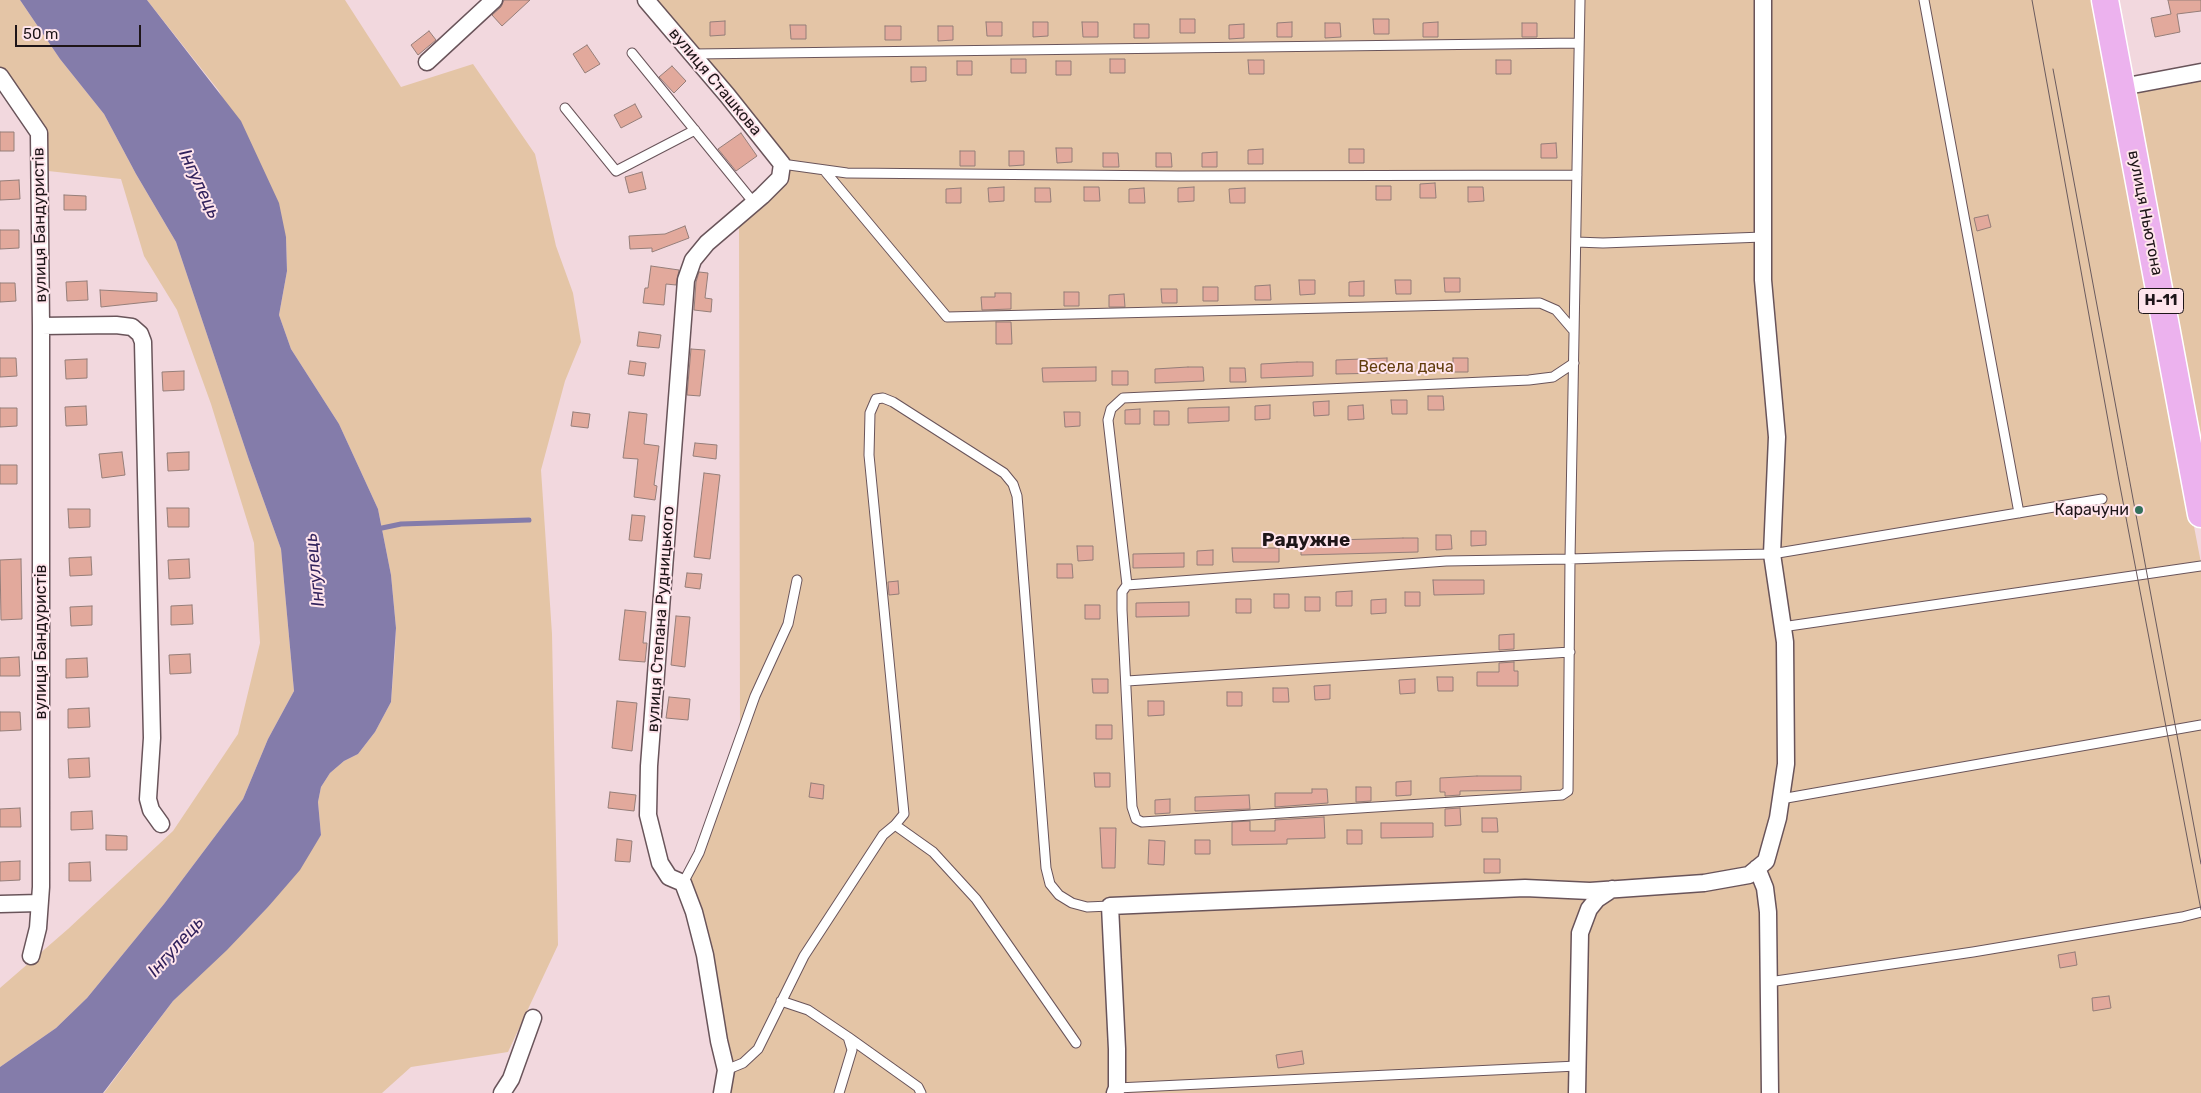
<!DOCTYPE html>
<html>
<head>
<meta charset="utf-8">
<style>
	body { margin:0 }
	#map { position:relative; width:2201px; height:1093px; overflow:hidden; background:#f2d8de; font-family:Rubik,sans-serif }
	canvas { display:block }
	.scale { position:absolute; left:15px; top:25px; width:126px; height:22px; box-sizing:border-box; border:2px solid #1e1518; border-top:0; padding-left:6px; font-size:15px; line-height:18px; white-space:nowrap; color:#1e1518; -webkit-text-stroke:4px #ffe5ec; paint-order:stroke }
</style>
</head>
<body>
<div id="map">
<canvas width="2201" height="1093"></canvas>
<div class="scale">50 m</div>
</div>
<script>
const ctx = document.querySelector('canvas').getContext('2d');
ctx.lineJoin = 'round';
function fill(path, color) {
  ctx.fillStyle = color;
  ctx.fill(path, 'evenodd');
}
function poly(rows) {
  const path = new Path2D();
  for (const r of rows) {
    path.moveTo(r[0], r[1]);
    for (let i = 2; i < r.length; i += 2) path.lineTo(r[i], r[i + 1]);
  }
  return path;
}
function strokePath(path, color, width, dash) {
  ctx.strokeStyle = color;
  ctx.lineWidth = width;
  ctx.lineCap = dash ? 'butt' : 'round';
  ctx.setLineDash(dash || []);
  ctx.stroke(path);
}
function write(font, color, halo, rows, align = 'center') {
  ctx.font = font + ' Rubik,sans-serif';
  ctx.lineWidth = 4;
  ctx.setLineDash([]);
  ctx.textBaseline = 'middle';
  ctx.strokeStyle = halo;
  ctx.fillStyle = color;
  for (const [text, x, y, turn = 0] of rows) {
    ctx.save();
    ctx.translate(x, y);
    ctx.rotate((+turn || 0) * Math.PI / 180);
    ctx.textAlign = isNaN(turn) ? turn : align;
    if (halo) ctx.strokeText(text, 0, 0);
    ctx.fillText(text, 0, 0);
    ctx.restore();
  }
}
fill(poly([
	[0,0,20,0,60,59,104,114,136,174,176,242,249,460,281,549,294,691,268,739,243,799,164,904,87,998,56,1028,0,1067,0,988,68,929,173,831,238,734,260,643,254,543,211,404,177,310,144,256,121,179,39,170,39,133,0,76],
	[147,0,345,0,401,87,473,64,535,154,556,246,573,293,581,342,565,381,541,470,552,634,558,945,508,1052,411,1067,382,1093,104,1093,173,1001,268,907,321,835,318,802,321,787,330,773,344,761,358,754,375,732,391,702,395,650,396,628,391,575,378,509,339,424,291,349,279,315,287,271,286,237,219,91],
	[646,0,2093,0,2201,563,2201,1093,722,1093,724,1085,683,883,740,737,739,215,782,164],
	[2201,72,2201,460,2130,86]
]), '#e4c5a6');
fill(poly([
	[20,0,147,0,241,121,279,203,286,237,287,271,279,315,291,349,339,424,378,509,391,575,396,628,391,702,375,732,358,754,344,761,330,773,321,787,318,802,321,835,300,870,268,907,227,950,173,1001,103,1093,0,1093,0,1067,56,1028,87,998,164,904,243,799,268,739,294,691,281,549,249,460,176,242,136,174,104,114,60,59]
]), '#847caa');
strokePath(poly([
	[382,528,401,524,529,520]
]), '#847caa', 5);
const building = poly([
	[504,0,530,0,502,26,492,15,501,7,504,0],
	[2168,0,2201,0,2201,11,2177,14,2180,32,2155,37,2151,18,2171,14,2168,0],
	[1180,19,1195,19,1195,33,1180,33,1180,19],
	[1373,19,1389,19,1389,34,1374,34,1373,19],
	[725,21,725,35,710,36,710,22,725,21],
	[986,22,1002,22,1002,36,987,36,986,22],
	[1033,22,1048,22,1048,36,1033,37,1033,22],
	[1082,22,1098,22,1098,37,1083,37,1082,22],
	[1292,22,1292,37,1277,37,1277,23,1292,22],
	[1438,22,1438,37,1423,37,1423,23,1438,22],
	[1325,23,1340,23,1341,37,1325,38,1325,23],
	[1522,23,1537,23,1537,37,1522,37,1522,23],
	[1134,24,1149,24,1149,38,1134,38,1134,24],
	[1244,24,1244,38,1229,39,1229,25,1244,24],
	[790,25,806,25,806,39,791,39,790,25],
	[885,26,901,26,901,40,885,40,885,26],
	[938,26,953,26,953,40,938,41,938,26],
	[429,31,436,40,418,55,411,45,429,31],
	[587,45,600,64,585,73,573,54,587,45],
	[1011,59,1026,59,1026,73,1011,73,1011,59],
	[1110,59,1125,59,1125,73,1110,73,1110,59],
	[1248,60,1264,60,1264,74,1249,74,1248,60],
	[1496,60,1511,60,1511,74,1496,74,1496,60],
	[957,61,972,61,972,75,957,75,957,61],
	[1056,61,1071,61,1071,75,1056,75,1056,61],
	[672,66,686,81,674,93,659,77,672,66],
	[911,67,926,67,926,81,911,82,911,67],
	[635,104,642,117,621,128,614,115,635,104],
	[0,132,14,132,14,151,0,151,0,132],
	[741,133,757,156,736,171,718,149,741,133],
	[1556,143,1557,158,1541,158,1541,144,1556,143],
	[1056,148,1072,148,1072,162,1057,163,1056,148],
	[1263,149,1263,164,1248,164,1248,150,1263,149],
	[1349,149,1364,149,1364,163,1349,163,1349,149],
	[960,151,975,151,975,166,960,166,960,151],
	[1009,151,1024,151,1024,165,1009,166,1009,151],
	[1217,152,1217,167,1202,167,1202,153,1217,152],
	[1103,153,1118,153,1119,167,1103,167,1103,153],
	[1156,153,1171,153,1172,167,1156,167,1156,153],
	[642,172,646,189,629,193,625,177,642,172],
	[19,180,20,199,0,200,0,181,19,180],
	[1435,183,1436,198,1420,198,1420,184,1435,183],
	[1376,186,1391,186,1391,200,1376,200,1376,186],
	[1004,187,1004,201,989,202,988,188,1004,187],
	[1084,187,1099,187,1100,201,1084,201,1084,187],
	[1194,187,1194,201,1178,202,1178,188,1194,187],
	[1468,187,1483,187,1484,201,1468,202,1468,187],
	[961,188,961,203,946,203,946,189,961,188],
	[1035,188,1050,188,1051,202,1035,202,1035,188],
	[1144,188,1145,203,1129,203,1129,189,1144,188],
	[1245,188,1245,203,1230,203,1229,189,1245,188],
	[64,195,86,196,86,210,64,210,64,195],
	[1988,215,1991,227,1977,231,1974,218,1988,215],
	[685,226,689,238,652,252,652,248,630,249,629,236,665,234,685,226],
	[0,230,19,230,19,248,0,249,0,230],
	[651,266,679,270,676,285,666,284,664,305,643,303,645,288,648,288,651,266],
	[699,272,708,273,705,298,712,299,711,312,694,310,696,282,699,272],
	[1444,278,1460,278,1460,292,1445,292,1444,278],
	[1299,280,1315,280,1315,294,1300,295,1299,280],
	[1395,280,1411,280,1411,294,1396,294,1395,280],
	[87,281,88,300,67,301,66,282,87,281],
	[1364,281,1364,296,1349,296,1349,282,1364,281],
	[0,283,15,283,16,301,0,302,0,283],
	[1270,285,1271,300,1255,300,1255,286,1270,285],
	[1203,287,1218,287,1218,301,1203,301,1203,287],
	[1161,289,1177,289,1177,303,1162,303,1161,289],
	[100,290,157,293,157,301,101,307,100,290],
	[1064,292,1079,292,1079,306,1064,306,1064,292],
	[995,293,1011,293,1011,309,982,310,981,297,995,297,995,293],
	[1124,294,1125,307,1109,307,1109,295,1124,294],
	[996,322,1011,322,1012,344,996,344,996,322],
	[639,332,661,335,659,348,637,346,639,332],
	[691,349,705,350,700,396,687,395,691,349],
	[0,358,16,358,17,376,0,377,0,358],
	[1387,358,1387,373,1336,374,1336,360,1387,358],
	[1453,358,1468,358,1468,372,1453,372,1453,358],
	[87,359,87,378,66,379,65,360,87,359],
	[630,361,646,363,644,376,628,374,630,361],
	[1297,362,1313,362,1313,376,1261,378,1261,364,1297,362],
	[1096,367,1096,381,1043,382,1042,368,1096,367],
	[1188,367,1203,367,1204,381,1155,383,1155,369,1188,367],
	[1230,368,1245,368,1246,382,1230,382,1230,368],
	[184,371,184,390,163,391,162,372,184,371],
	[1112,371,1128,371,1128,385,1112,385,1112,371],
	[1428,396,1443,396,1444,410,1428,410,1428,396],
	[1391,400,1407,400,1407,414,1392,414,1391,400],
	[1329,401,1329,415,1314,416,1313,402,1329,401],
	[1270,405,1270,419,1255,420,1255,406,1270,405],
	[1363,405,1364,419,1348,420,1348,406,1363,405],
	[86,406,87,425,66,426,65,407,86,406],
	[1229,407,1229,421,1188,423,1188,408,1229,407],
	[0,408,17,408,17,426,0,427,0,408],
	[1140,409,1140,424,1125,424,1125,410,1140,409],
	[1154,411,1169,411,1169,425,1154,425,1154,411],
	[573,412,590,414,588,428,571,426,573,412],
	[629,412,647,414,644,444,659,446,654,485,657,486,655,500,634,497,638,459,623,458,629,412],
	[1064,412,1080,412,1080,426,1065,427,1064,412],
	[695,443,717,445,716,459,693,456,695,443],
	[122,452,125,475,102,478,99,454,122,452],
	[189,452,189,470,168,471,167,453,189,452],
	[0,465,17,465,17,484,0,484,0,465],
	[704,473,720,475,710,559,694,557,704,473],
	[167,508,189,508,189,527,168,527,167,508],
	[68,509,90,509,90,527,69,528,68,509],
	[632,515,645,516,642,541,629,540,632,515],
	[1471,531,1486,531,1486,545,1471,546,1471,531],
	[1436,535,1451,535,1452,549,1436,550,1436,535],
	[1403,538,1418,538,1418,552,1301,555,1301,541,1403,538],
	[1077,546,1093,546,1093,560,1078,561,1077,546],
	[1232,548,1279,548,1279,562,1233,562,1232,548],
	[1213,550,1213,565,1197,565,1197,551,1213,550],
	[1184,553,1184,567,1133,568,1133,554,1184,553],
	[91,557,92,575,70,576,69,558,91,557],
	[21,559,22,619,1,620,0,560,21,559],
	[189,559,190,578,169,579,168,560,189,559],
	[1057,564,1072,564,1073,578,1057,578,1057,564],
	[687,573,702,574,700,589,685,587,687,573],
	[1433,580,1484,580,1484,594,1434,595,1433,580],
	[898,581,899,594,889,595,888,582,898,581],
	[1352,591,1352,606,1336,606,1336,592,1352,591],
	[1405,592,1420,592,1420,606,1405,606,1405,592],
	[1274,594,1289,594,1289,608,1274,608,1274,594],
	[1305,597,1320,597,1320,611,1305,611,1305,597],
	[1236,599,1251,599,1251,613,1236,613,1236,599],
	[1386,599,1386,613,1371,614,1371,600,1386,599],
	[1189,602,1189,616,1136,617,1136,603,1189,602],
	[192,605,193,624,171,625,171,606,192,605],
	[1085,605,1100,605,1100,619,1085,619,1085,605],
	[92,606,92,625,71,626,70,607,92,606],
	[625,610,646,612,643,643,647,643,645,662,619,660,625,610],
	[676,616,690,617,685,667,671,665,676,616],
	[1514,634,1514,649,1499,650,1499,635,1514,634],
	[190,654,191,673,170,674,169,655,190,654],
	[19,657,20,676,0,676,0,658,19,657],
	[87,658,88,677,66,678,66,659,87,658],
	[1514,662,1514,671,1518,671,1518,686,1477,686,1477,672,1499,672,1499,663,1514,662],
	[1437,677,1453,677,1453,691,1438,691,1437,677],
	[1092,679,1108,679,1108,693,1093,693,1092,679],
	[1415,679,1415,693,1400,694,1399,680,1415,679],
	[1330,685,1330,699,1315,700,1314,686,1330,685],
	[1273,688,1288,688,1289,702,1273,702,1273,688],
	[1227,692,1242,692,1242,706,1227,706,1227,692],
	[669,697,690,699,688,720,666,718,669,697],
	[617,701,637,703,632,751,612,748,617,701],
	[1148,701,1164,701,1164,715,1148,716,1148,701],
	[89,708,90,727,68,728,68,709,89,708],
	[0,712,20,712,21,730,0,731,0,712],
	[1096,725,1112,725,1112,739,1096,739,1096,725],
	[89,758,90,777,69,778,68,759,89,758],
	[1094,773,1110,773,1110,787,1095,787,1094,773],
	[1477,776,1521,776,1521,790,1460,791,1460,795,1445,796,1445,792,1440,792,1440,778,1477,776],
	[1411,781,1411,795,1396,796,1396,782,1411,781],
	[811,783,824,785,823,799,809,797,811,783],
	[1356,787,1371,787,1371,801,1356,802,1356,787],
	[1312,789,1327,789,1328,803,1275,807,1275,793,1312,793,1312,789],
	[610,792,636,795,634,811,608,808,610,792],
	[1249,795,1250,809,1195,811,1195,797,1249,795],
	[1170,799,1170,813,1155,814,1155,800,1170,799],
	[20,808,21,827,0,827,0,809,20,808],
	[1460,808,1461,825,1445,826,1445,809,1460,808],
	[92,811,93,829,71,830,71,812,92,811],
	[1324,817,1325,838,1287,839,1287,844,1232,845,1232,822,1250,821,1250,831,1275,831,1275,820,1324,817],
	[1482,818,1497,818,1498,832,1482,832,1482,818],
	[1381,823,1433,823,1433,837,1381,838,1381,823],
	[1100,828,1116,828,1115,868,1102,868,1100,828],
	[1347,830,1362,830,1362,844,1347,844,1347,830],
	[106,835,127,836,127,850,106,850,106,835],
	[617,839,632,841,630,862,615,861,617,839],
	[1149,840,1165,841,1164,865,1148,864,1149,840],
	[1195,840,1210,840,1210,854,1195,854,1195,840],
	[1484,859,1500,859,1500,873,1484,873,1484,859],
	[20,861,20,880,0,881,0,862,20,861],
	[90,862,91,881,69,881,69,863,90,862],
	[2075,952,2077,965,2060,968,2058,955,2075,952],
	[2109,996,2111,1008,2093,1011,2092,998,2109,996],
	[1302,1051,1304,1064,1278,1068,1276,1055,1302,1051]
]);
fill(building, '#e2a99c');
strokePath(building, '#957e79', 1);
const service = poly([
	[1580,0,1570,559,1568,791,1562,795,1142,822,1136,819,1132,807,1122,610,1122,592,1127,585,1446,561,1570,559,1665,556,1772,554,2102,499],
	[1924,0,2019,513],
	[632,53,754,203],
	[694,54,1579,43],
	[565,108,616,171,695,130],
	[782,164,847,173,1179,176,1577,175],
	[824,170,947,317,1540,303,1556,310,1574,331],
	[1576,242,1603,243,1763,237],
	[1127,585,1108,420,1111,409,1123,398,1529,380,1553,377,1574,363],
	[1782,627,2201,566],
	[1127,681,1570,652],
	[1781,799,2201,725],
	[895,825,933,852,976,899,1076,1043],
	[683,883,699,853,755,696,788,624,797,580],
	[1769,982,1973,952,2182,917,2201,912],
	[781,1001,808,1010,848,1037,852,1050,839,1093],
	[848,1037,918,1087,921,1093],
	[726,1070,743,1063,758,1049,804,956,883,835,895,825,904,814,869,455,870,413,876,399,883,398,893,402,1004,473,1013,484,1017,496,1019,520,1046,868,1050,884,1059,895,1072,903,1087,907,1110,906],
	[1117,1088,1577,1066]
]);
const minor = poly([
	[646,0,727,95,782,164,780,178,762,196,707,243,693,260,686,280,649,766,648,815,660,863,669,877,683,883,694,912,705,955,719,1041,726,1070,722,1093],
	[427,62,494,0],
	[0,76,39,133,41,326,41,887,38,928,31,956],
	[2122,87,2201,72],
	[41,326,116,325,132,327,140,334,143,342,152,738,148,799,151,810,161,824],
	[1757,868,1765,888,1768,912,1770,1093],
	[0,904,39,903],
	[502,1093,511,1079,533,1018],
	[1115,1093,1117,1088,1117,1049,1110,906,1525,888,1590,891,1704,883,1749,875,1766,861,1778,818,1786,764,1785,642,1772,554,1777,437,1763,280,1763,0],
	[1577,1093,1580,933,1589,909,1597,899,1612,889]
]);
const primary = poly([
	[2105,0,2201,514]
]);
strokePath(service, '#69545a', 11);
strokePath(minor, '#69545a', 19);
strokePath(primary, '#fff', 29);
strokePath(service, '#fff', 9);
strokePath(minor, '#fff', 16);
strokePath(primary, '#ecb2ee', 26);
strokePath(poly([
	[2032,0,2119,481,2201,910],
	[2053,69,2201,864]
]), '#695a5e', 1);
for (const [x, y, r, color] of [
	[2139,510,5,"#34715c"]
]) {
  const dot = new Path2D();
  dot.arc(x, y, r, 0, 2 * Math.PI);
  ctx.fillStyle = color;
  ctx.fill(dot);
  strokePath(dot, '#ffe5ec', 2);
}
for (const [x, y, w] of [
	[2161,301,45]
]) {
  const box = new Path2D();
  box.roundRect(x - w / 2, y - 12.5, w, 25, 4);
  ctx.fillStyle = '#ffe5ec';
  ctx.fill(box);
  strokePath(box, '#1e1518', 1);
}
write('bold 15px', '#1e1518', null, [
	["Н-11",2161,301]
]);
write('16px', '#1e1518', '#ffe5ec', [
	["вулиця Сташкова",715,82,50],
	["вулиця Ньютона",2145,213,79],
	["вулиця Бандуристів",40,225,-91],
	["вулиця Степана Рудницького",661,619,-86],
	["вулиця Бандуристів",41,642,-90]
]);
write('16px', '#613c0b', '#ffe5ec', [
	["Весела дача",1406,367]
]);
write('16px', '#1e1518', '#ffe5ec', [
	["Карачуни",2129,510]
], 'right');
write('italic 18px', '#32225c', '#ffe5ec', [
	["Інгулець",199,184,65],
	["Інгулець",315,570,-96],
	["Інгулець",176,947,-48]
]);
write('bold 19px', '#1e1518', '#ffe5ec', [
	["Радужне",1306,541]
]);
</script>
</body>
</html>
